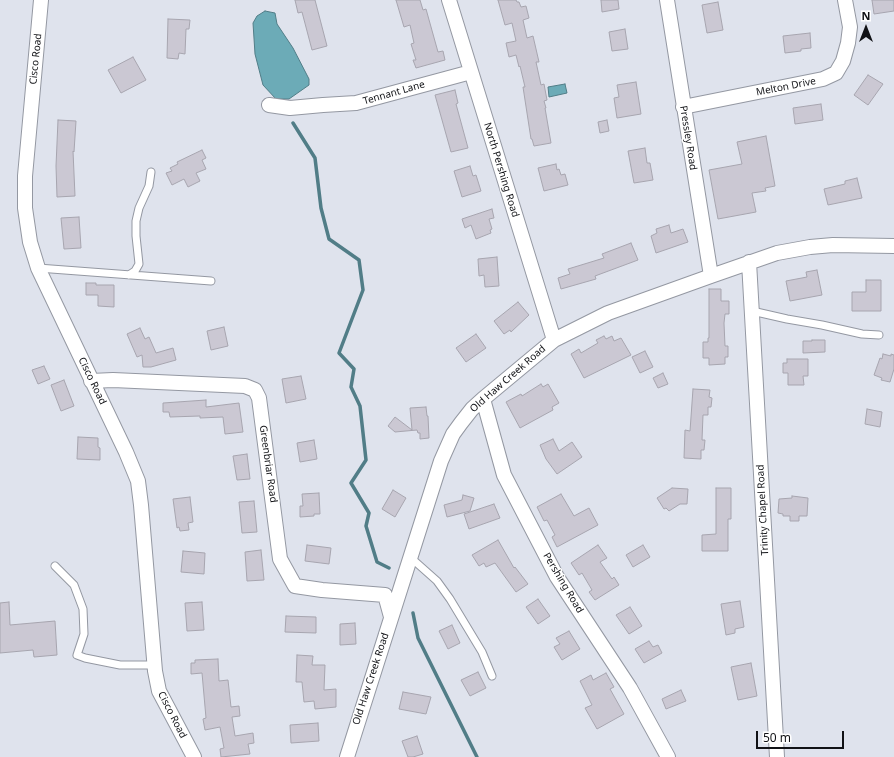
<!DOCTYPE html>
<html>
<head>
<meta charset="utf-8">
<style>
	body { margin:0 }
	#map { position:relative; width:894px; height:757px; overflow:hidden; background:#dfe3ed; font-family:"Noto Sans",sans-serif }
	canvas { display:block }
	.north { position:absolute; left:846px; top:8px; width:40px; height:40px; -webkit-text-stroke:3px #fff; paint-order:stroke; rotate:0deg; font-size:11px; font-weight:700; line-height:16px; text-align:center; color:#111216 }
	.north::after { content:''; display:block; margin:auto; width:14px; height:18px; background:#111216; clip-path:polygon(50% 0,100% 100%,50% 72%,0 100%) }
	.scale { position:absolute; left:756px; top:731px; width:88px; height:18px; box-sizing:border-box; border:2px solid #111216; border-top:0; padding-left:5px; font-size:12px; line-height:14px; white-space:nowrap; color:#111216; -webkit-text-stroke:3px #fff; paint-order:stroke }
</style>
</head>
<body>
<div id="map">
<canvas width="894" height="757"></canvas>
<div class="north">N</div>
<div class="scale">50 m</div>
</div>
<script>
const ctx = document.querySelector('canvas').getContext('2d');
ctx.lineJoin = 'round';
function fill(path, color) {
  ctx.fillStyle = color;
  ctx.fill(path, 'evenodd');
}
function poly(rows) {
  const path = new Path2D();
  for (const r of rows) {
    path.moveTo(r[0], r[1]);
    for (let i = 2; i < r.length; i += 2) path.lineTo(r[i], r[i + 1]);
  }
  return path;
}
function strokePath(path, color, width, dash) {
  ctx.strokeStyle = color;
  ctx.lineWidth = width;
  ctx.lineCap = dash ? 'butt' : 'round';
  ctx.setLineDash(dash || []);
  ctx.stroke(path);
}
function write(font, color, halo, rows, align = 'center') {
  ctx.font = font + ' "Noto Sans",sans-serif';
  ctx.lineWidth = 3;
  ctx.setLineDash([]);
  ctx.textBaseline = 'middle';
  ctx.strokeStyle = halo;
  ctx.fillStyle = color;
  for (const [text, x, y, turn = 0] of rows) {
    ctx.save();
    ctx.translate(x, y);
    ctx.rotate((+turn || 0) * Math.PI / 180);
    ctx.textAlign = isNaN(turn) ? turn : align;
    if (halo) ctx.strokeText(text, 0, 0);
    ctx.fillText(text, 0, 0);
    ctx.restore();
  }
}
const water = poly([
	[265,11,275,13,277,24,293,48,309,79,309,85,289,99,276,99,263,85,255,54,253,23,257,16,265,11],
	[565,84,567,93,549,97,548,87,565,84]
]);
fill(water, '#6cabb7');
strokePath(water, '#517d87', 1);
strokePath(poly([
	[293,123,315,158,321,208,329,239,359,260,363,290,339,353,354,369,351,387,360,406,366,460,351,483,369,513,366,526,377,562,389,568],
	[413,613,418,638,477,757]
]), '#517d87', 3.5);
const building = poly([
	[295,0,315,0,327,46,312,50,302,12,298,13,295,0],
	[396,0,420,0,423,10,426,9,438,52,443,51,445,60,416,68,413,60,416,60,411,44,414,43,410,25,404,27,396,0],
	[498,0,516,0,517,2,519,2,521,7,526,6,529,18,523,20,527,38,533,36,539,62,536,62,541,85,544,84,547,100,544,101,546,108,545,108,551,143,534,146,532,139,531,139,523,87,525,87,520,66,519,67,516,55,509,57,506,43,516,41,512,23,505,25,498,0],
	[601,0,618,0,619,9,602,12,601,0],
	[872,0,894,0,894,11,874,14,872,0],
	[718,2,723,30,707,33,702,5,718,2],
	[168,19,190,20,189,29,186,29,185,54,179,53,178,59,167,58,168,19],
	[625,29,628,49,612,51,609,32,625,29],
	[810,33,811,48,801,49,801,51,785,53,783,36,810,33],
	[133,57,146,80,121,93,108,70,133,57],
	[868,75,883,84,868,105,854,95,868,75],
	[636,82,641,114,617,118,614,98,619,97,617,85,636,82],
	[455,90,458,103,456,104,468,148,451,152,435,95,455,90],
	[821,104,823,120,795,124,793,108,821,104],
	[58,120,76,121,74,152,73,151,75,196,57,197,56,166,58,120],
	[607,120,609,131,600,133,598,122,607,120],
	[766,136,775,186,765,188,766,191,752,193,756,212,718,219,709,170,742,164,737,142,766,136],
	[645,148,647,163,650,163,653,180,634,183,628,151,645,148],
	[202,150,206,158,202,160,206,169,196,173,200,181,188,187,184,179,172,185,166,173,172,171,170,168,178,164,177,162,202,150],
	[556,164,557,170,559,169,561,175,565,174,568,185,544,191,538,168,556,164],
	[470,166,473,176,476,175,481,191,462,197,454,171,470,166],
	[857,178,862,198,828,205,824,189,845,184,845,181,857,178],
	[492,209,494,218,489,219,492,229,490,230,491,233,476,239,471,225,465,228,462,219,492,209],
	[79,217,81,248,64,249,61,218,79,217],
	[669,225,671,233,683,229,688,242,656,253,651,236,657,233,656,229,669,225],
	[631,243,638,260,595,276,596,279,561,289,558,278,570,274,568,269,604,258,602,254,631,243],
	[497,257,499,286,485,287,484,275,479,276,478,259,497,257],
	[817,270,822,295,790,301,786,281,807,277,806,272,817,270],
	[866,280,881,280,881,311,852,311,852,292,866,292,866,280],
	[86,283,96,283,96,285,114,285,114,307,98,306,98,295,86,295,86,283],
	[709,289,721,289,721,301,729,301,729,314,725,314,724,323,725,346,728,346,728,357,725,357,725,364,709,365,709,358,703,358,703,342,708,342,708,338,709,338,709,289],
	[518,302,529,315,511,332,510,330,504,334,494,321,518,302],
	[224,327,228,346,211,350,207,331,224,327],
	[140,328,145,339,149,337,156,353,173,348,176,360,151,367,143,367,142,355,137,357,127,334,140,328],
	[476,334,486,348,466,362,456,348,476,334],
	[604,336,606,339,612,336,614,341,621,338,631,355,584,378,571,354,579,349,581,353,598,343,596,340,604,336],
	[812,340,825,340,825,352,803,353,803,341,812,341,812,340],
	[645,351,653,367,640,373,632,357,645,351],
	[883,354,891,356,891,354,894,355,894,369,890,382,881,380,882,378,874,375,880,358,882,359,883,354],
	[787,359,808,359,808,376,803,376,804,385,788,385,788,373,783,373,783,363,787,363,787,359],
	[44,366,50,379,38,384,32,370,44,366],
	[663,373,668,384,658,388,653,378,663,373],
	[301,376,306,399,286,403,282,379,301,376],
	[64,380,74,406,61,411,51,385,64,380],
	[541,384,543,387,548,384,559,403,552,407,553,410,520,428,506,402,521,394,522,396,541,384],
	[693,389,710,390,709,397,712,398,711,407,708,407,708,415,703,415,702,440,705,440,704,450,701,450,701,459,684,458,685,430,690,431,693,389],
	[206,400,206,407,239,403,243,432,225,434,223,417,200,418,200,416,170,417,169,412,163,412,163,403,206,400],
	[426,407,427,416,428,416,429,438,420,439,420,433,418,433,417,430,395,432,388,426,395,417,412,430,410,408,426,407],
	[867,409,882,412,880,427,865,424,867,409],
	[78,437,98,438,98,447,100,448,100,460,77,459,78,437],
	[553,439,559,451,572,442,582,457,557,474,546,459,540,445,553,439],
	[314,440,317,459,300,462,297,443,314,440],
	[247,454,250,479,237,480,233,456,247,454],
	[672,488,688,489,687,504,680,504,669,511,666,508,664,509,657,498,672,488],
	[716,488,731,488,731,519,728,519,728,551,702,551,702,535,716,534,716,488],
	[393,490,406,498,395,517,382,509,393,490],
	[319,493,320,514,314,514,314,516,300,517,300,506,303,506,302,494,319,493],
	[561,494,574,516,589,508,598,525,557,547,552,537,555,535,547,520,544,521,537,507,561,494],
	[463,495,474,498,470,511,447,517,444,505,462,500,463,495],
	[792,496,808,498,807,516,799,516,799,521,790,521,790,516,783,516,783,514,778,513,779,499,792,498,792,496],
	[190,497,193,522,188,523,189,530,180,531,179,527,177,528,173,499,190,497],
	[254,501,257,532,242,533,239,502,254,501],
	[494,504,500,518,469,529,464,514,494,504],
	[498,540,514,568,515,567,528,584,516,592,495,563,486,567,484,563,479,566,472,555,498,540],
	[307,545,331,548,329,564,305,561,307,545],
	[598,545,607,558,600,562,612,579,614,577,619,585,595,600,589,592,592,590,582,573,579,575,571,563,598,545],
	[643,545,650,557,633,567,626,555,643,545],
	[261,550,264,580,247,581,245,552,261,550],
	[183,551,205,553,204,574,181,572,183,551],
	[538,599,550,616,538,624,526,607,538,599],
	[740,601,744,627,735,629,735,633,726,635,721,604,740,601],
	[9,602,10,625,55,621,57,655,34,657,33,650,0,653,0,603,9,602],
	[202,602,204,630,187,631,185,603,202,602],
	[630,607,642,626,629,634,616,615,630,607],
	[286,616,316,617,316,633,285,632,286,616],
	[355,623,356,644,340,645,340,624,355,623],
	[452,625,460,643,448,649,439,631,452,625],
	[569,631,580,649,562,660,554,647,560,644,556,638,569,631],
	[649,641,653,647,658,645,662,653,644,663,635,649,649,641],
	[297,655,313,656,312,665,325,665,324,690,336,689,336,707,315,709,314,701,304,702,302,682,296,682,297,655],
	[218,659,219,681,228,680,231,707,239,706,240,716,232,717,235,736,253,733,254,743,248,744,250,754,221,757,220,749,224,748,220,727,205,730,203,719,206,718,202,673,191,674,191,663,195,663,195,660,218,659],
	[751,663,757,696,738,700,731,667,751,663],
	[478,672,486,688,470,696,461,680,478,672],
	[606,673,614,687,610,689,624,714,597,729,585,708,592,705,580,681,591,675,593,680,606,673],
	[681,690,686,701,666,709,662,699,681,690],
	[403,692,431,697,426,714,399,709,403,692],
	[318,723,319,741,291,743,290,725,318,723],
	[417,736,423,754,413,757,408,757,402,741,417,736]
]);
fill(building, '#cbc8d3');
strokePath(building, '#a7a5af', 1);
const service = poly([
	[38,268,211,281],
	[129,275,135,271,139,264,136,236,136,221,139,208,149,186,151,172],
	[752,311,787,319,822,325,862,334,879,335],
	[410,557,437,581,450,599,482,652,492,676],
	[55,566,74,585,83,609,84,634,77,655,85,658,120,665,154,665]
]);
const minor = poly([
	[41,0,25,176,25,208,30,242,38,268,126,452,138,481,141,505,155,671,159,691,194,757],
	[449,0,554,340],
	[667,0,711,276],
	[269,105,290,108,323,105,356,103,471,72],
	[683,107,823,79,836,73,843,61,848,43,850,27,845,0],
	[749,262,777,757],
	[91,381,113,380,245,386,255,390,259,398,280,559,295,586,322,590,385,595,391,617],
	[483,399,504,475,557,577,630,688,668,757],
	[347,757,441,461,453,434,461,423,472,409,483,399,554,340,608,313,711,276,777,253,810,247,833,245,894,246]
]);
strokePath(service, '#9498a2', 9);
strokePath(minor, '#9498a2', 16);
strokePath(service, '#fff', 7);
strokePath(minor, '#fff', 14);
write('10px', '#111216', '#fff', [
	["Cisco Road",36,59,-84],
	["Melton Drive",786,87,-11],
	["Tennant Lane",394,93,-16],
	["Pressley Road",688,138,81],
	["North Pershing Road",501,170,73],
	["Old Haw Creek Road",508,379,-41],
	["Cisco Road",92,381,64],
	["Greenbriar Road",268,464,82],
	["Trinity Chapel Road",763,510,-93],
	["Pershing Road",563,583,59],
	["Old Haw Creek Road",371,679,-72],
	["Cisco Road",172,715,63]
]);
</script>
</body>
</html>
